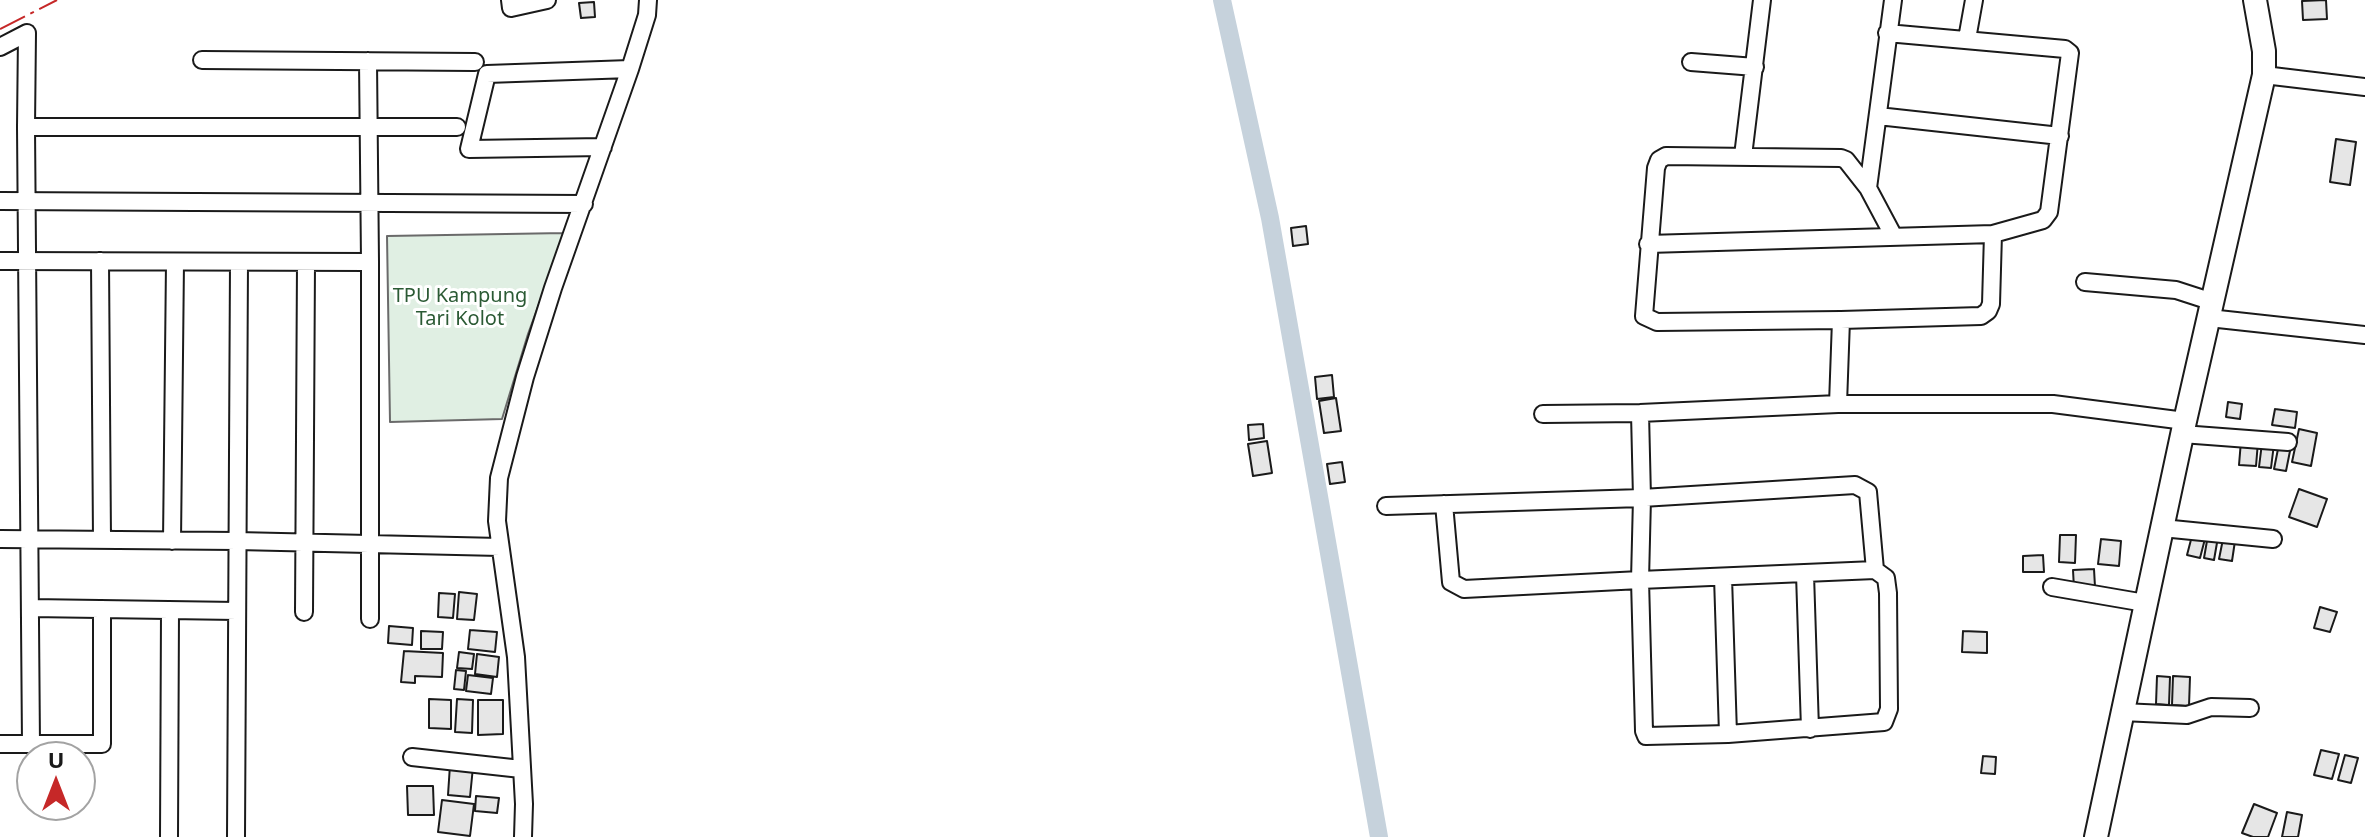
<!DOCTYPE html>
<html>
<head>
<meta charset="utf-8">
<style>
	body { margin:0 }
	#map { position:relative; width:2365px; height:837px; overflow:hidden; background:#fff; font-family:"Noto Sans",sans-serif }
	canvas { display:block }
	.north { position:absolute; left:16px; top:741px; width:80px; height:80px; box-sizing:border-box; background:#fff; border:2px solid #a3a3a3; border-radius:50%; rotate:0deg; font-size:22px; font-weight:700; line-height:32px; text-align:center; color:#1a1a1a }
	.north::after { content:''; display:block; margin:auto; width:28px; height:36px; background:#c62828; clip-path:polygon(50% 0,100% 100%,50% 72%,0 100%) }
</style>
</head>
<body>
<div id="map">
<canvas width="2365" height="837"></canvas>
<div class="north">U</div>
</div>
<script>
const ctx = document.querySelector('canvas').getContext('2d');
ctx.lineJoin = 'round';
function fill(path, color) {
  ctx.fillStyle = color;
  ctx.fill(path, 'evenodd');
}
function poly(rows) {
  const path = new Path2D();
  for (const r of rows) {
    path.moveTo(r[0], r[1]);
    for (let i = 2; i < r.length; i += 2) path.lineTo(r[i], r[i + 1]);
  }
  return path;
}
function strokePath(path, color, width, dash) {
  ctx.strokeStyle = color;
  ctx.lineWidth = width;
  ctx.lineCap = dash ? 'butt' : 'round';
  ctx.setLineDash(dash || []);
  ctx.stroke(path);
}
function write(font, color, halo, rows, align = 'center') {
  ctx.font = font + ' "Noto Sans",sans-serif';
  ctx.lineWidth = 6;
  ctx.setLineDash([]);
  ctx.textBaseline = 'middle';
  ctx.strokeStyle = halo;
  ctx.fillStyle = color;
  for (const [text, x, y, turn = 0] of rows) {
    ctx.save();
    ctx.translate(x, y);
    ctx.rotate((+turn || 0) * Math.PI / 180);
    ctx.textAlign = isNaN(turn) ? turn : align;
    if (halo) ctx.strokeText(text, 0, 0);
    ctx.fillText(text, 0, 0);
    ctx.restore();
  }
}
const green = poly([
	[565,233,528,334,502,419,390,422,387,236,565,233]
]);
fill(green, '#e0efe3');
strokePath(green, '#6a6a6a', 2);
strokePath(poly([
	[1222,0,1270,218,1379,837]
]), '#c6d2dc', 18);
const building = poly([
	[2326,0,2327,19,2303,20,2302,1,2326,0],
	[594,2,595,17,581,18,579,3,594,2],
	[2336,139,2356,142,2350,185,2330,182,2336,139],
	[1306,226,1308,244,1293,246,1291,228,1306,226],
	[1332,375,1334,397,1317,399,1315,377,1332,375],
	[1336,398,1341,431,1324,433,1319,401,1336,398],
	[2228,402,2242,404,2240,419,2226,417,2228,402],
	[2275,409,2297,412,2295,428,2272,425,2275,409],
	[1263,424,1264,438,1249,440,1248,425,1263,424],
	[2299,429,2317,433,2311,466,2292,462,2299,429],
	[1267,441,1272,473,1253,476,1248,444,1267,441],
	[2241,441,2258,442,2256,466,2239,465,2241,441],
	[2262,443,2274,444,2271,468,2259,467,2262,443],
	[2279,444,2291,446,2286,471,2274,469,2279,444],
	[1342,462,1345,482,1330,484,1327,464,1342,462],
	[2299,489,2327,499,2317,527,2289,517,2299,489],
	[2193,532,2206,535,2200,558,2187,555,2193,532],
	[2060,535,2076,535,2075,563,2059,562,2060,535],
	[2208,535,2218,537,2214,560,2204,558,2208,535],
	[2101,539,2121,541,2119,566,2098,564,2101,539],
	[2223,539,2235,541,2232,561,2219,559,2223,539],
	[2043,555,2044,572,2023,572,2023,556,2043,555],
	[2094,569,2095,587,2074,589,2073,570,2094,569],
	[459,592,477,594,474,620,457,619,459,592],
	[439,593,455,594,453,618,438,617,439,593],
	[2320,607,2337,612,2330,632,2314,628,2320,607],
	[389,626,413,628,412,645,388,643,389,626],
	[470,630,497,632,495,652,468,649,470,630],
	[421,631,443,632,442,649,421,649,421,631],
	[1963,631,1987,632,1987,653,1962,652,1963,631],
	[404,651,443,653,442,677,415,676,415,683,401,682,404,651],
	[459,652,474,654,472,669,457,668,459,652],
	[477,654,499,657,497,677,475,674,477,654],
	[456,670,466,671,464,690,454,689,456,670],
	[468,675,493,678,491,694,466,691,468,675],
	[2157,676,2170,677,2169,705,2156,704,2157,676],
	[2173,676,2190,677,2189,706,2172,705,2173,676],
	[429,699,451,700,451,729,429,728,429,699],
	[457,699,473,700,472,733,455,732,457,699],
	[478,700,503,700,503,734,478,735,478,700],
	[2321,750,2339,754,2332,779,2314,775,2321,750],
	[2345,755,2358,758,2351,783,2338,780,2345,755],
	[1983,756,1996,757,1995,774,1981,773,1983,756],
	[450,765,473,767,470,797,448,795,450,765],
	[407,786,433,786,434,815,408,815,407,786],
	[476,796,499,798,497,813,475,811,476,796],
	[442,800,474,804,470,836,438,832,442,800],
	[2254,804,2277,813,2268,837,2253,837,2242,833,2254,804],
	[2287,812,2302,815,2298,837,2282,837,2287,812]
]);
fill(building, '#e6e6e6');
strokePath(building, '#1a1a1a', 2);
const street = poly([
	[510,0,511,8,547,0],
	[1887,33,2065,49,2070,53,2049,212,2043,220,1993,234,1991,304,1988,311,1981,316,1841,320,1657,322,1644,316,1656,168,1659,160,1666,156,1841,158,1846,160,1868,188,1893,235],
	[1967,39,1974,0],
	[0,47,27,33,26,127,31,744],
	[202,60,475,62],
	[1691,62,1755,67],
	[2264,75,2365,87],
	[1878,116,2060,136],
	[26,127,457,127],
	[603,147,469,149,487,74,630,69],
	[1743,156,1762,0],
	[1868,188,1893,0],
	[0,201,584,204],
	[1648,244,1993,234],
	[0,261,370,262,368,61],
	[100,261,102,540],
	[370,262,370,619],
	[2085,282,2176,290,2213,302],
	[2209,318,2365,335],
	[1838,404,1841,320],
	[1543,414,1640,413,1838,404,2053,404,2185,421],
	[2182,434,2288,442],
	[1444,504,1451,582,1464,589,1640,580,1875,570,1886,578,1888,593,1889,709,1884,722,1728,734,1646,736,1644,731,1640,580,1642,498,1640,413],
	[1386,506,1642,498,1855,485,1868,492,1875,570],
	[2162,528,2273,539],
	[0,539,237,541,500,547],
	[172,541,175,262],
	[1805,574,1810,729],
	[1723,577,1728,734],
	[2052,587,2145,603],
	[31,608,237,611],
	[304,612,306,263],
	[2122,712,2187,715,2211,707,2250,708],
	[0,744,102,744,102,609],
	[412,757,521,769],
	[169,837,170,611],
	[236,837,239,262],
	[523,837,524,804,516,657,497,521,499,478,525,377,553,288,630,69,647,15,648,0]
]);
const secondary = poly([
	[2096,837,2185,421,2264,75,2264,51,2255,0]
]);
strokePath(street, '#1a1a1a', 20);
strokePath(secondary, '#1a1a1a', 26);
strokePath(street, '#fff', 16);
strokePath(secondary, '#fff', 22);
strokePath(poly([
	[0,29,57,0]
]), '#c62828', 2, [28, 6, 4, 6]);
write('20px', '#2b5a34', '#fff', [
	["TPU Kampung",460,296],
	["Tari Kolot",460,319]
]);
</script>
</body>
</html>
